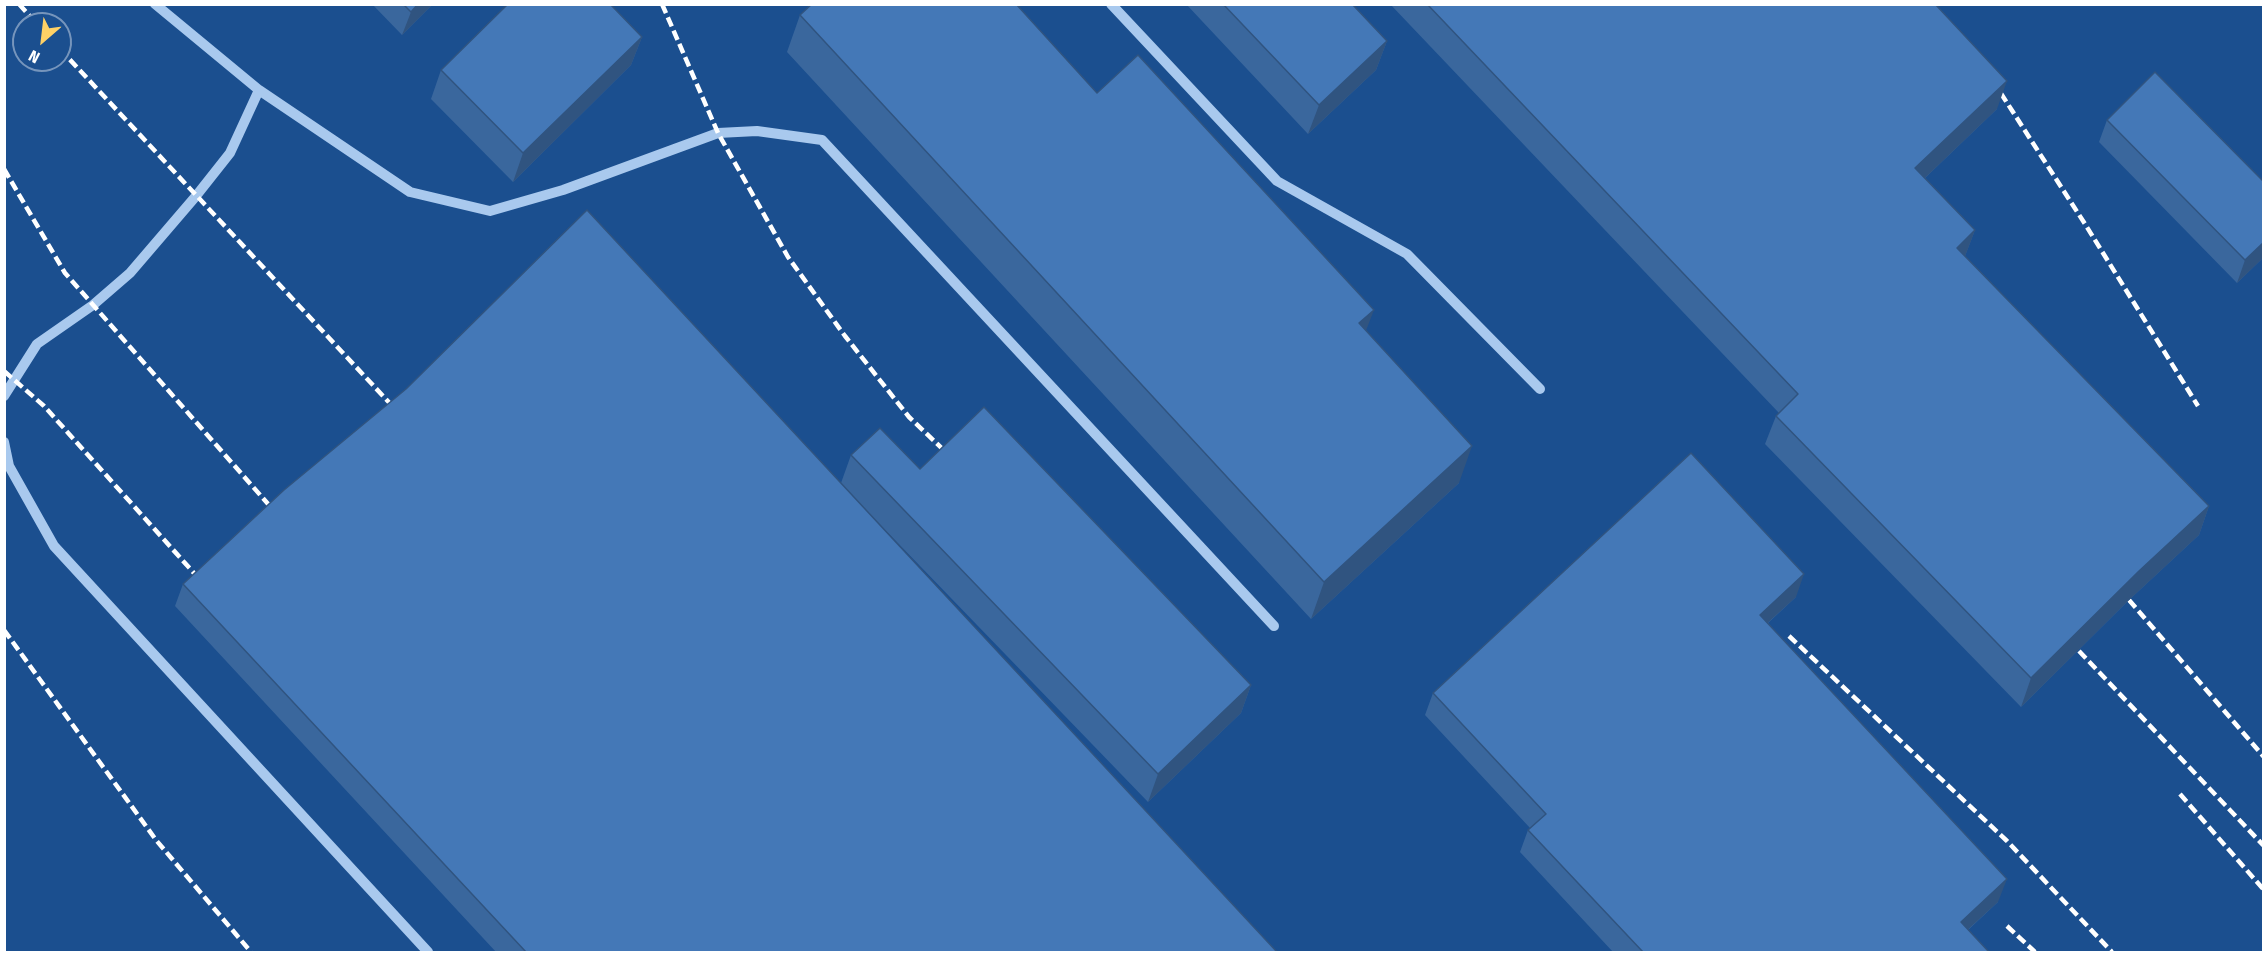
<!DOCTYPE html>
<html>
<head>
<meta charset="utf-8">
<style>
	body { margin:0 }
	#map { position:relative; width:2268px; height:957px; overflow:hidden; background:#1b4f8f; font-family:"Fira Sans Condensed",sans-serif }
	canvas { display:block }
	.frame { position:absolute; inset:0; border:6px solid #fff; pointer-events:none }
	.north { position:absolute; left:12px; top:12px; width:60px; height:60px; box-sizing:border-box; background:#1b4f8f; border:2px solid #7695bc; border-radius:50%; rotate:208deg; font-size:16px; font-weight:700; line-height:24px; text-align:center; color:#fff }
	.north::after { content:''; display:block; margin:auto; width:21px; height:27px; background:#ffd166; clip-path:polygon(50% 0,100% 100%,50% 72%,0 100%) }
</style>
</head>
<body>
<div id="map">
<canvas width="2268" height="957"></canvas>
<div class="frame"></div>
<div class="north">N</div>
</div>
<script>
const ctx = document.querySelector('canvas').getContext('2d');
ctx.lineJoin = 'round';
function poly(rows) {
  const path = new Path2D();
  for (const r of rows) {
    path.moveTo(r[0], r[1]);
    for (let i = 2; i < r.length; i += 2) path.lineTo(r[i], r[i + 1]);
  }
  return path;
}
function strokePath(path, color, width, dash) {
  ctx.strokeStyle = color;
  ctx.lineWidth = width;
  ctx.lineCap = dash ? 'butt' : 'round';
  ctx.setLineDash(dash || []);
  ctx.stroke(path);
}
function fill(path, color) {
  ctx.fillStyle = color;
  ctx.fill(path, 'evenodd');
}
strokePath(poly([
	[155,4,259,90,410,192,490,211,563,190,718,133,757,131,822,140,1274,626],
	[1111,4,1277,181,1407,254,1540,389],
	[4,396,37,344,93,305,130,273,196,196,230,153,259,90],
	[4,442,9,466,54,546,428,952]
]), '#a9c9ee', 10);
strokePath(poly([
	[19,4,37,24],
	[662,4,718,133,788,257,845,336,909,417,951,457],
	[60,49,397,411],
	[1993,81,2085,224,2198,406],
	[4,169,65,273,276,513],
	[4,371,44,406,202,582],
	[2129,600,2264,757],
	[4,630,156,840,251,952],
	[1789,636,2007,841,2112,952],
	[2079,651,2264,846],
	[2180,794,2264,890],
	[2007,926,2035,952]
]), '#fff', 4.5, [10, 4.5]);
fill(poly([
	[372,4,433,4,402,35],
	[1186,4,1352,4,1387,41,1376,70,1308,134],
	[1390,4,1935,4,1997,109,1925,178,1975,230,1965,256,2209,506,2199,535,2129,600,2021,707,1765,444,1776,416,1779,413],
	[800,15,1097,93,1366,331,1459,483,1311,619,787,52],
	[642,37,631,65,513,182,431,99,441,70],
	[2107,120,2264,257,2237,283,2099,142],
	[851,455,920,469,1251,685,1241,713,1148,802,863,507,1277,952,496,952,175,606,183,584,841,483],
	[1796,597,1768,623,1998,902,1968,930,1989,952,1613,952,1520,852,1528,830,1530,828,1425,715,1433,693]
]), '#3a679d');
fill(poly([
	[418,4,433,4,402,35,411,12],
	[642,37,631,65,513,182,523,153],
	[1387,41,1376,70,1308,134,1319,105],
	[2007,81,1997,109,1905,197,1915,168],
	[1975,230,1964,259,1957,248],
	[2264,242,2264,257,2237,283,2245,260],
	[1374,310,1360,346,1359,323],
	[1472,446,1459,483,1311,619,1324,582],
	[2209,506,2199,535,2129,600,2021,707,2031,678,2139,571],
	[1804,574,1796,597,1752,637,1760,615],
	[1251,685,1241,713,1148,802,1158,774],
	[2007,879,1998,902,1952,944,1961,922]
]), '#305480');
const building = poly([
	[403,4,418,4,411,12,403,4],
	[508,4,610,4,642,37,523,153,441,70,508,4],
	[812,4,1016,4,1097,93,1138,55,1374,310,1359,323,1472,446,1324,582,800,15,812,4],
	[1223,4,1352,4,1387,41,1319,105,1223,4],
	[1427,4,1935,4,2007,81,1915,168,1975,230,1957,248,2209,506,2139,571,2031,678,1776,416,1798,394,1427,4],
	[2155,72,2264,182,2264,242,2245,260,2107,120,2155,72],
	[587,210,1277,952,526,952,183,584,284,490,406,389,587,210],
	[984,407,1251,685,1158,774,851,455,880,428,920,469,984,407],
	[1691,453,1804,574,1760,615,2007,879,1961,922,1989,952,1643,952,1528,830,1546,814,1433,693,1691,453]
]);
fill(building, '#4478b7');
strokePath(building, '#305480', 1.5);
</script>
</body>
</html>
